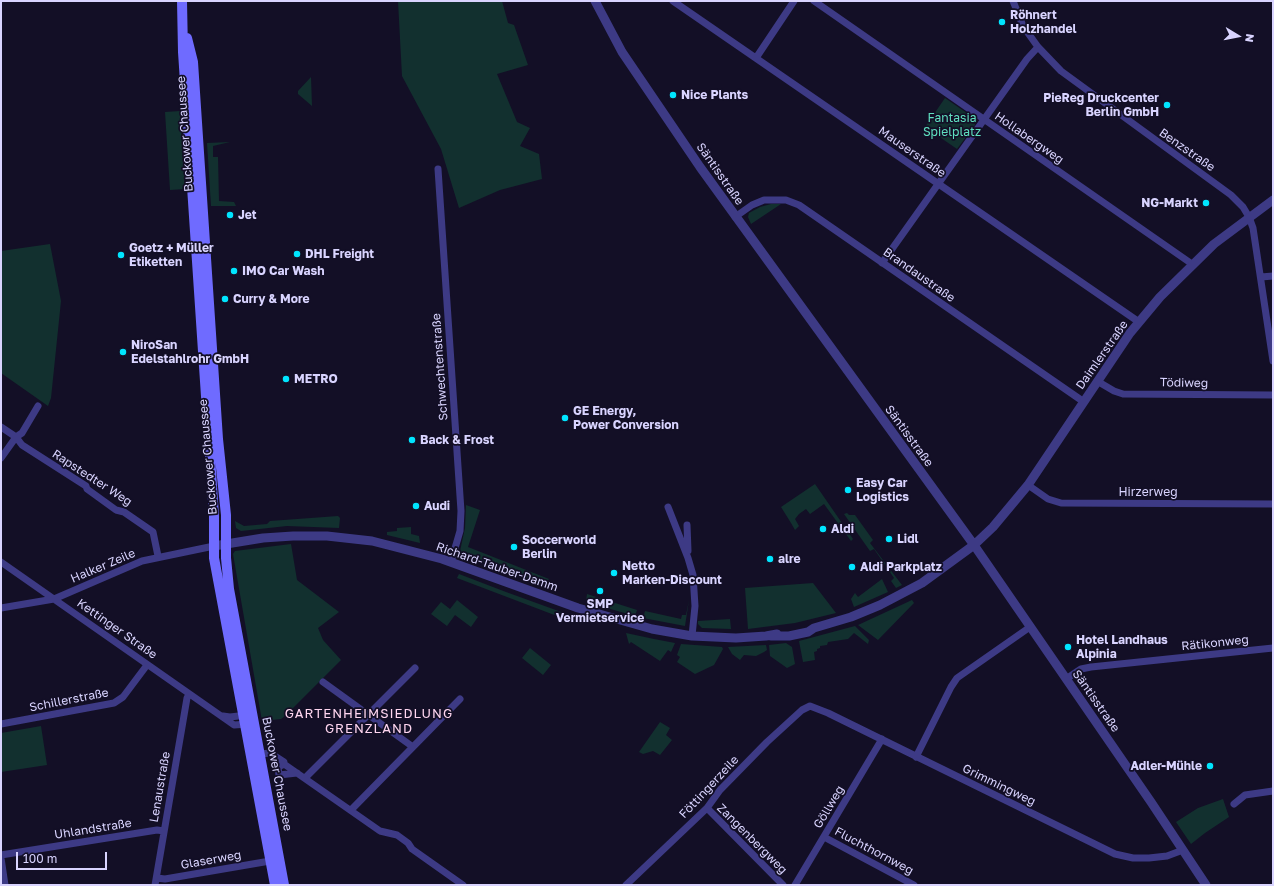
<!DOCTYPE html>
<html>
<head>
<meta charset="utf-8">
<style>
	body { margin:0 }
	#map { position:relative; width:1274px; height:886px; overflow:hidden; background:#130f26; font-family:"Golos Text",sans-serif }
	canvas { display:block }
	.frame { position:absolute; inset:0; border:2px solid #d9d4ff; pointer-events:none }
	.north { position:absolute; left:1218px; top:16px; width:40px; height:40px; -webkit-text-stroke:3px #130f26; paint-order:stroke; rotate:100deg; font-size:11px; font-weight:700; line-height:16px; text-align:center; color:#d9d4ff }
	.north::after { content:''; display:block; margin:auto; width:14px; height:18px; background:#d9d4ff; clip-path:polygon(50% 0,100% 100%,50% 72%,0 100%) }
	.scale { position:absolute; left:16px; top:852px; width:91px; height:18px; box-sizing:border-box; border:2px solid #d9d4ff; border-top:0; padding-left:5px; font-size:12px; line-height:14px; white-space:nowrap; color:#d9d4ff; -webkit-text-stroke:3px #130f26; paint-order:stroke }
</style>
</head>
<body>
<div id="map">
<canvas width="1274" height="886"></canvas>
<div class="frame"></div>
<div class="north">N</div>
<div class="scale">100 m</div>
</div>
<script>
const ctx = document.querySelector('canvas').getContext('2d');
ctx.lineJoin = 'round';
function fill(path, color) {
  ctx.fillStyle = color;
  ctx.fill(path, 'evenodd');
}
function poly(rows) {
  const path = new Path2D();
  for (const r of rows) {
    path.moveTo(r[0], r[1]);
    for (let i = 2; i < r.length; i += 2) path.lineTo(r[i], r[i + 1]);
  }
  return path;
}
function strokePath(path, color, width, dash) {
  ctx.strokeStyle = color;
  ctx.lineWidth = width;
  ctx.lineCap = dash ? 'butt' : 'round';
  ctx.setLineDash(dash || []);
  ctx.stroke(path);
}
function write(font, color, halo, rows, align = 'center') {
  ctx.font = font + ' "Golos Text",sans-serif';
  ctx.lineWidth = 3.5;
  ctx.setLineDash([]);
  ctx.textBaseline = 'middle';
  ctx.strokeStyle = halo;
  ctx.fillStyle = color;
  for (const [text, x, y, turn = 0] of rows) {
    ctx.save();
    ctx.translate(x, y);
    ctx.rotate((+turn || 0) * Math.PI / 180);
    ctx.textAlign = isNaN(turn) ? turn : align;
    if (halo) ctx.strokeText(text, 0, 0);
    ctx.fillText(text, 0, 0);
    ctx.restore();
  }
}
fill(poly([
	[398,1,502,1,508,23,514,25,528,65,497,74,517,122,530,128,520,146,539,154,542,179,500,190,459,208,441,149,402,76],
	[311,77,312,106,298,94,298,91],
	[945,98,974,118,975,125,957,149,925,127],
	[180,111,185,189,170,190,165,112],
	[230,142,213,146,213,157,218,157,219,201,234,202,236,206,211,206,207,143],
	[771,204,781,204,751,224,748,217,749,213,760,207],
	[50,244,61,301,51,398,48,406,1,373,1,251],
	[815,484,853,539,851,541,824,504,810,514,806,509,799,514,795,519,799,526,795,530,791,523,781,507],
	[466,505,480,510,468,547,549,579,543,586,463,556,460,551,465,528],
	[847,513,849,515,855,515,873,540,870,543,902,585,896,588,891,581,894,578,874,549,870,551,865,544,844,514],
	[338,516,340,518,339,528,287,526,241,531,236,528,235,521,244,526,267,524,270,521],
	[411,527,411,534,419,536,420,543,387,535,387,532,397,531,397,528],
	[291,544,297,580,339,612,318,628,323,640,341,660,285,716,281,719,262,721,233,554,235,551],
	[459,574,506,592,564,613,560,619,556,619,557,616,457,578],
	[882,579,888,592,854,607,851,599,855,593,858,597],
	[813,583,836,613,795,623,748,629,745,588],
	[587,594,637,610,635,616,586,602],
	[457,600,478,617,471,627,455,615,447,626,431,614,441,602,450,609],
	[689,600,685,626,643,618,645,611,681,619,682,615,686,615],
	[912,600,914,603,878,640,858,625],
	[730,619,731,629,702,628,698,624,698,621],
	[855,626,869,640,868,644,854,633,848,639,828,642,827,645,820,646,820,648,817,649,817,651,814,652,815,660,803,662,799,641],
	[626,633,654,639,675,643,671,652,668,650,660,661,631,642,629,644],
	[786,643,792,647,795,664,787,668,770,656,769,645],
	[681,644,722,647,723,649,714,665,695,674,677,662,680,657,677,655],
	[766,645,767,650,764,652,756,656,744,655,740,660,732,654,728,647],
	[530,648,551,665,543,675,522,658],
	[660,722,670,728,666,735,672,740,660,755,653,751,643,754,639,752],
	[41,726,47,765,1,772,1,733],
	[1223,799,1229,817,1205,833,1191,844,1176,822,1198,808]
]), '#12302f');
strokePath(poly([
	[673,1,1139,322],
	[814,1,1192,264],
	[1013,1,1023,26,1038,47,1061,71,1231,195,1243,207,1249,217,1253,228,1273,361],
	[756,58,794,1],
	[438,169,461,511,460,531,451,562],
	[735,217,752,205,764,200,786,200,799,205,1084,402],
	[882,263,1027,59,1038,47],
	[1261,277,1273,276],
	[1097,381,1114,391,1123,394,1273,395],
	[1,427,16,437,22,445,86,486,87,489,116,510,124,512,153,532,158,556],
	[1,458,16,437,22,433,38,406],
	[1028,485,1048,499,1061,503,1273,504],
	[668,507,688,558,693,575,695,606,692,636],
	[687,525,688,551],
	[1,562,234,725,248,724],
	[1,608,54,599,142,561,214,546],
	[1066,679,1081,669,1091,667,1273,648],
	[323,682,413,747],
	[223,716,230,717,247,715],
	[1,724,114,703,123,697,147,665],
	[260,754,270,753,284,762,284,764,380,831,397,835,408,843,412,849,463,885],
	[916,757,951,687,957,678,1030,627],
	[284,764,278,767,279,775,297,773],
	[305,778,415,668],
	[1234,804,1245,795,1273,791],
	[707,808,783,885],
	[351,810,460,699],
	[824,837,914,885],
	[1,855,157,830,164,831],
	[1,858,5,885],
	[157,878,165,879,270,861],
	[155,885,187,698,189,694],
	[626,885,707,808,720,790,767,742,802,710,810,706,828,713,1115,854,1133,858,1149,858,1167,856,1183,850],
	[795,885,882,739]
]), '#3d3a85', 7);
strokePath(poly([
	[595,1,622,52,700,167,974,545,1151,802,1206,885],
	[214,546,263,538,293,536,327,536,372,541,442,559,578,608,652,629,692,636,736,638,766,636,777,634],
	[771,636,789,636,808,632,814,628,851,617,880,605,922,583,974,545,993,527,1028,485,1130,333,1160,297,1214,244,1273,200]
]), '#3d3a85', 9);
strokePath(poly([
	[182,1,183,52,214,516,214,558,275,885],
	[187,38,193,62,218,439,226,515,226,558,229,589,284,885]
]), '#6f6bff', 10);
for (const [x, y, r, color] of [
	[1002,22,4,"#00e5ff"],
	[673,95,4,"#00e5ff"],
	[1167,105,4,"#00e5ff"],
	[1206,203,4,"#00e5ff"],
	[230,215,4,"#00e5ff"],
	[297,254,4,"#00e5ff"],
	[121,255,4,"#00e5ff"],
	[234,271,4,"#00e5ff"],
	[225,299,4,"#00e5ff"],
	[123,352,4,"#00e5ff"],
	[286,379,4,"#00e5ff"],
	[565,418,4,"#00e5ff"],
	[412,440,4,"#00e5ff"],
	[848,490,4,"#00e5ff"],
	[416,506,4,"#00e5ff"],
	[823,529,4,"#00e5ff"],
	[889,539,4,"#00e5ff"],
	[514,547,4,"#00e5ff"],
	[770,559,4,"#00e5ff"],
	[852,567,4,"#00e5ff"],
	[614,573,4,"#00e5ff"],
	[600,591,4,"#00e5ff"],
	[1068,647,4,"#00e5ff"],
	[1210,766,4,"#00e5ff"]
]) {
  const dot = new Path2D();
  dot.arc(x, y, r, 0, 2 * Math.PI);
  ctx.fillStyle = color;
  ctx.fill(dot);
  strokePath(dot, '#130f26', 1.5);
}
write('bold 12px', '#d9d4ff', '#130f26', [
	["Röhnert",1010,15],
	["Holzhandel",1010,29],
	["Nice Plants",681,95],
	["PieReg Druckcenter",1159,98,"right"],
	["Berlin GmbH",1159,112,"right"],
	["NG-Markt",1198,203,"right"],
	["Jet",238,215],
	["Goetz + Müller",129,248],
	["Etiketten",129,262],
	["DHL Freight",305,254],
	["IMO Car Wash",242,271],
	["Curry & More",233,299],
	["NiroSan",131,345],
	["Edelstahlrohr GmbH",131,359],
	["METRO",294,379],
	["GE Energy,",573,411],
	["Power Conversion",573,425],
	["Back & Frost",420,440],
	["Easy Car",856,483],
	["Logistics",856,497],
	["Audi",424,506],
	["Aldi",831,529],
	["Lidl",897,539],
	["Soccerworld",522,540],
	["Berlin",522,554],
	["alre",778,559],
	["Netto",622,566],
	["Marken-Discount",622,580],
	["Aldi Parkplatz",860,567],
	["SMP",600,604,"center"],
	["Vermietservice",600,618,"center"],
	["Hotel Landhaus",1076,640],
	["Alpinia",1076,654],
	["Adler-Mühle",1202,766,"right"]
], 'left');
write('12px', '#5fe0c0', '#130f26', [
	["Fantasia",952,118],
	["Spielplatz",952,132]
]);
write('12px', '#d9d4ff', '#130f26', [
	["Buckower Chaussee",185,134,-94],
	["Hollabergweg",1029,138,35],
	["Benzstraße",1187,150,35],
	["Mauserstraße",912,152,35],
	["Säntisstraße",720,174,55],
	["Brandaustraße",919,275,35],
	["Daimlerstraße",1102,355,-55],
	["Schwechtenstraße",440,367,-94],
	["Tödiweg",1184,383,1],
	["Säntisstraße",909,436,54],
	["Buckower Chaussee",208,457,-95],
	["Rapstedter Weg",92,478,33],
	["Hirzerweg",1148,492],
	["Halker Zeile",103,566,-23],
	["Richard-Tauber-Damm",497,567,19],
	["Kettinger Straße",117,629,35],
	["Rätikonweg",1215,643,-6],
	["Schillerstraße",69,700,-11],
	["Säntisstraße",1096,701,55],
	["Buckower Chaussee",277,774,79],
	["Grimmingweg",999,785,26],
	["Lenaustraße",160,787,-80],
	["Föttingerzeile",709,787,-47],
	["Göllweg",829,807,-59],
	["Uhlandstraße",93,829,-9],
	["Zangenbergweg",752,839,45],
	["Fluchthornweg",874,851,28],
	["Glaserweg",211,860,-10]
]);
ctx.letterSpacing = '1px';
write('13px', '#ffd6f0', '#130f26', [
	["GARTENHEIMSIEDLUNG",369,714],
	["GRENZLAND",369,729]
]);
ctx.letterSpacing = '0px';
</script>
</body>
</html>
